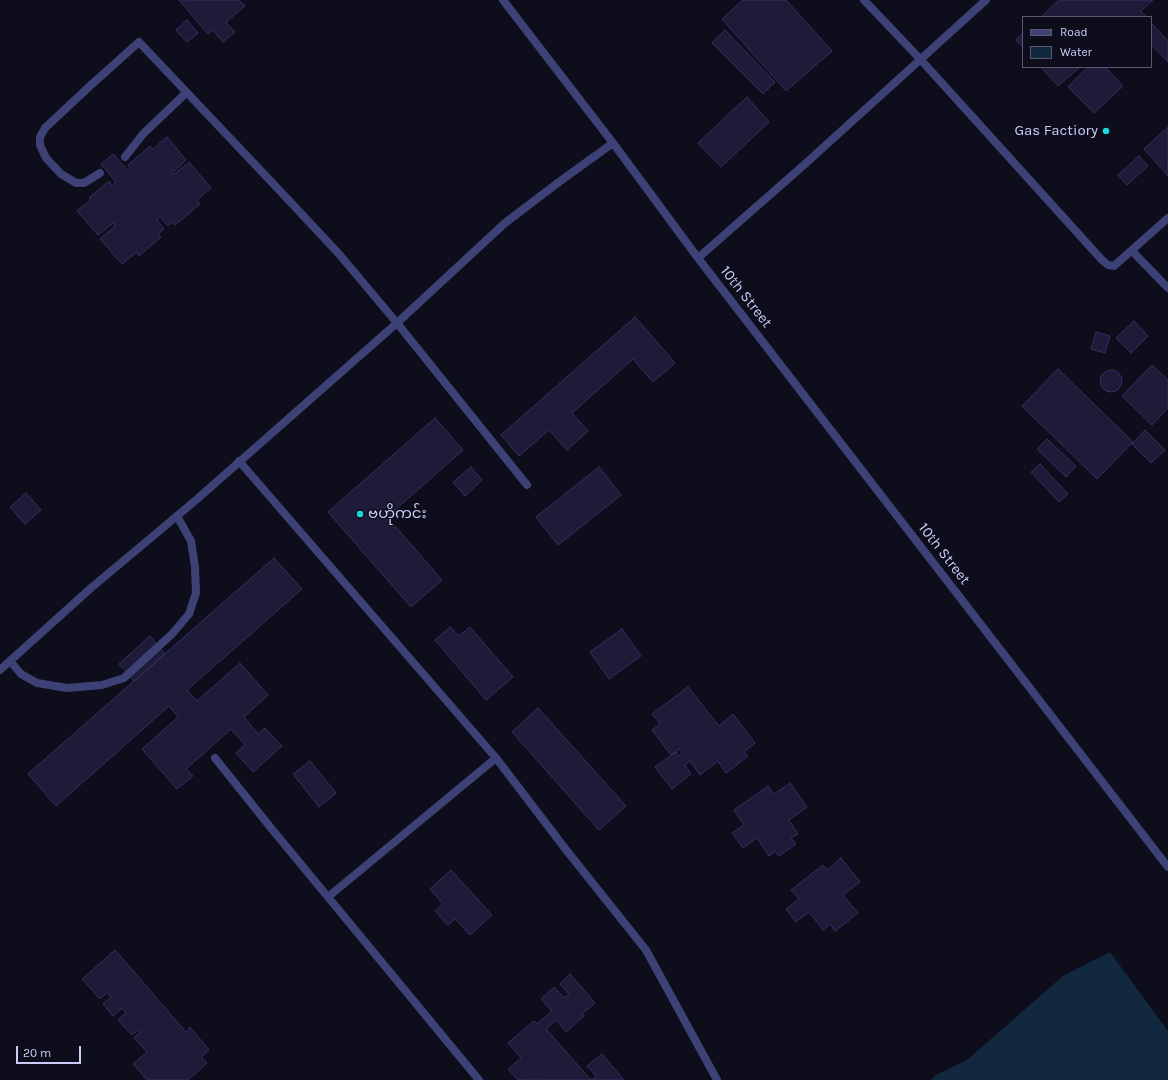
<!DOCTYPE html>
<html>
<head>
<meta charset="utf-8">
<style>
	body { margin:0 }
	#map { position:relative; width:1168px; height:1080px; overflow:hidden; background:#0e0d1b; font-family:Karla,sans-serif }
	canvas { display:block }
	.legend { position:absolute; left:1022px; top:16px; width:130px; height:52px; box-sizing:border-box; background:#0e0d1b; border:1px solid #5a5974; margin:0; padding:5px 7px; list-style:none; font-size:12px; color:#ccccf9 }
	.legend li { display:flex; align-items:center; gap:8px; height:20px }
	.legend b { width:20px; border:1px solid #5a5974 }
	.scale { position:absolute; left:16px; top:1046px; width:65px; height:18px; box-sizing:border-box; border:2px solid #ccccf9; border-top:0; padding-left:5px; font-size:12px; line-height:14px; white-space:nowrap; color:#ccccf9; -webkit-text-stroke:3px #0e0d1b; paint-order:stroke }
</style>
</head>
<body>
<div id="map">
<canvas width="1168" height="1080"></canvas>
<ul class="legend">
<li><b style="height:5px;background:#3d4175"></b>Road</li>
<li><b style="height:11px;background:#12283e"></b>Water</li>
</ul>
<div class="scale">20 m</div>
</div>
<script>
const ctx = document.querySelector('canvas').getContext('2d');
ctx.lineJoin = 'round';
function fill(path, color) {
  ctx.fillStyle = color;
  ctx.fill(path, 'evenodd');
}
function poly(rows) {
  const path = new Path2D();
  for (const r of rows) {
    if (r.length === 3) {
      path.moveTo(r[0] + r[2], r[1]);
      path.arc(r[0], r[1], r[2], 0, 2 * Math.PI);
      continue;
    }
    path.moveTo(r[0], r[1]);
    for (let i = 2; i < r.length; i += 2) path.lineTo(r[i], r[i + 1]);
  }
  return path;
}
function strokePath(path, color, width, dash) {
  ctx.strokeStyle = color;
  ctx.lineWidth = width;
  ctx.lineCap = dash ? 'butt' : 'round';
  ctx.setLineDash(dash || []);
  ctx.stroke(path);
}
function write(font, color, halo, rows, align = 'center') {
  ctx.font = font + ' Karla,"Noto Sans Myanmar",sans-serif';
  ctx.lineWidth = 3;
  ctx.setLineDash([]);
  ctx.textBaseline = 'middle';
  ctx.strokeStyle = halo;
  ctx.fillStyle = color;
  for (const [text, x, y, turn = 0] of rows) {
    ctx.save();
    ctx.translate(x, y);
    ctx.rotate((+turn || 0) * Math.PI / 180);
    ctx.textAlign = isNaN(turn) ? turn : align;
    if (halo) ctx.strokeText(text, 0, 0);
    ctx.fillText(text, 0, 0);
    ctx.restore();
  }
}
fill(poly([
	[1110,952,1168,1031,1168,1080,931,1080,936,1075,967,1060,1063,976]
]), '#12283e');
const building = poly([
	[179,0,239,0,245,6,226,22,235,32,223,42,213,30,208,34,179,0],
	[743,0,786,0,832,51,786,91,722,19,743,0],
	[1059,0,1153,0,1141,11,1146,17,1041,17,1059,0],
	[187,20,198,33,187,42,176,30,187,20],
	[1151,23,1168,41,1168,62,1151,44,1151,23],
	[725,30,775,82,763,94,712,43,725,30],
	[1023,33,1023,47,1016,40,1023,33],
	[1041,67,1080,67,1058,86,1041,67],
	[1088,67,1105,67,1123,86,1094,113,1068,87,1088,67],
	[747,97,769,122,721,167,698,143,747,97],
	[1168,127,1168,176,1144,149,1168,127],
	[167,137,186,160,172,173,173,175,189,162,211,188,197,200,200,204,175,225,173,222,168,226,160,217,157,220,164,229,158,234,161,237,139,256,137,252,122,264,100,239,115,226,113,223,98,235,77,211,91,200,89,198,109,181,112,186,116,182,101,164,113,154,127,170,130,168,128,165,150,146,153,149,167,137],
	[1139,156,1148,166,1127,185,1118,175,1139,156],
	[635,317,675,363,653,382,633,359,572,413,588,431,567,450,549,430,519,456,501,435,635,317],
	[1134,321,1148,336,1131,353,1116,338,1134,321],
	[1096,332,1110,336,1105,353,1091,349,1096,332],
	[1152,365,1168,380,1168,408,1152,425,1122,396,1152,365],
	[1058,369,1133,442,1097,479,1022,406,1058,369],
	[1111,381,11],
	[435,418,463,450,387,517,442,580,411,607,328,512,435,418],
	[1145,430,1165,450,1151,463,1132,444,1145,430],
	[1047,439,1076,466,1066,477,1037,449,1047,439],
	[1040,464,1068,494,1059,502,1031,472,1040,464],
	[471,467,482,480,465,496,453,482,471,467],
	[599,467,621,495,558,545,536,517,599,467],
	[26,493,41,510,25,524,10,507,26,493],
	[274,558,302,589,187,690,197,701,240,663,268,695,244,717,258,734,265,728,282,746,253,772,236,753,245,745,231,729,186,769,193,776,177,789,142,749,178,717,169,706,56,806,28,774,274,558],
	[450,627,459,636,470,627,513,677,486,700,435,640,450,627],
	[622,629,641,656,609,679,590,652,622,629],
	[150,636,165,654,134,681,119,664,150,636],
	[688,687,719,726,733,714,755,743,744,752,748,756,726,773,718,761,700,775,690,761,685,765,691,774,672,789,655,767,676,752,679,756,682,753,679,749,671,755,652,730,660,724,652,714,688,687],
	[538,708,626,806,599,830,512,732,538,708],
	[310,761,336,793,319,807,293,774,310,761],
	[790,783,807,807,789,820,798,834,791,838,796,844,779,856,775,851,769,856,757,838,743,848,732,833,744,825,734,810,768,786,774,794,790,783],
	[841,858,860,882,843,895,858,913,835,931,830,924,823,930,809,912,796,922,786,909,799,899,791,890,823,865,827,870,841,858],
	[451,870,492,915,470,935,455,919,448,925,435,911,443,904,430,889,451,870],
	[115,950,186,1032,190,1027,209,1050,201,1057,207,1063,188,1080,147,1080,133,1064,147,1052,134,1038,140,1032,138,1030,132,1035,118,1020,126,1013,122,1008,113,1016,103,1004,111,997,107,993,100,999,82,979,115,950],
	[570,974,595,1003,582,1014,584,1016,566,1032,556,1020,546,1029,591,1080,596,1076,587,1066,602,1054,624,1080,538,1080,536,1078,534,1080,518,1080,508,1069,521,1058,508,1043,534,1021,537,1024,552,1011,541,999,554,987,564,998,569,994,560,984,570,974]
]);
fill(building, '#1e1b39');
strokePath(building, '#343063', 1);
strokePath(poly([
	[125,157,143,134,186,93],
	[100,173,84,183,76,183,61,174,46,158,40,145,40,137,45,128,91,85,139,42,281,192,339,254,397,323,527,485],
	[1132,251,1168,288],
	[239,461,496,758,567,851,646,950,717,1080],
	[10,661,21,674,37,683,67,688,102,685,124,678,172,634,189,614,196,593,195,567,191,541,177,516],
	[215,758,271,828,479,1080],
	[328,897,496,758]
]), '#3d4175', 8);
strokePath(poly([
	[503,0,613,143,698,258,1168,867],
	[864,0,921,60,1102,260,1108,265,1114,266,1168,218],
	[698,258,805,164,986,0],
	[0,670,91,588,196,500,397,323,505,223,559,182,613,143]
]), '#3d4175', 8);
for (const [x, y, r, color] of [
	[1106,131,4,"#18d9d7"],
	[360,514,4,"#18d9d7"]
]) {
  const dot = new Path2D();
  dot.arc(x, y, r, 0, 2 * Math.PI);
  ctx.fillStyle = color;
  ctx.fill(dot);
  strokePath(dot, '#0e0d1b', 1.5);
}
write('15px', '#ccccf9', '#0e0d1b', [
	["Gas Factiory",1098,131],
	["ဗဟိုကင်း",368,514,"left"]
], 'right');
write('15px', '#ccccf9', '#0e0d1b', [
	["10th Street",746,297,52],
	["10th Street",944,554,52]
]);
</script>
</body>
</html>
